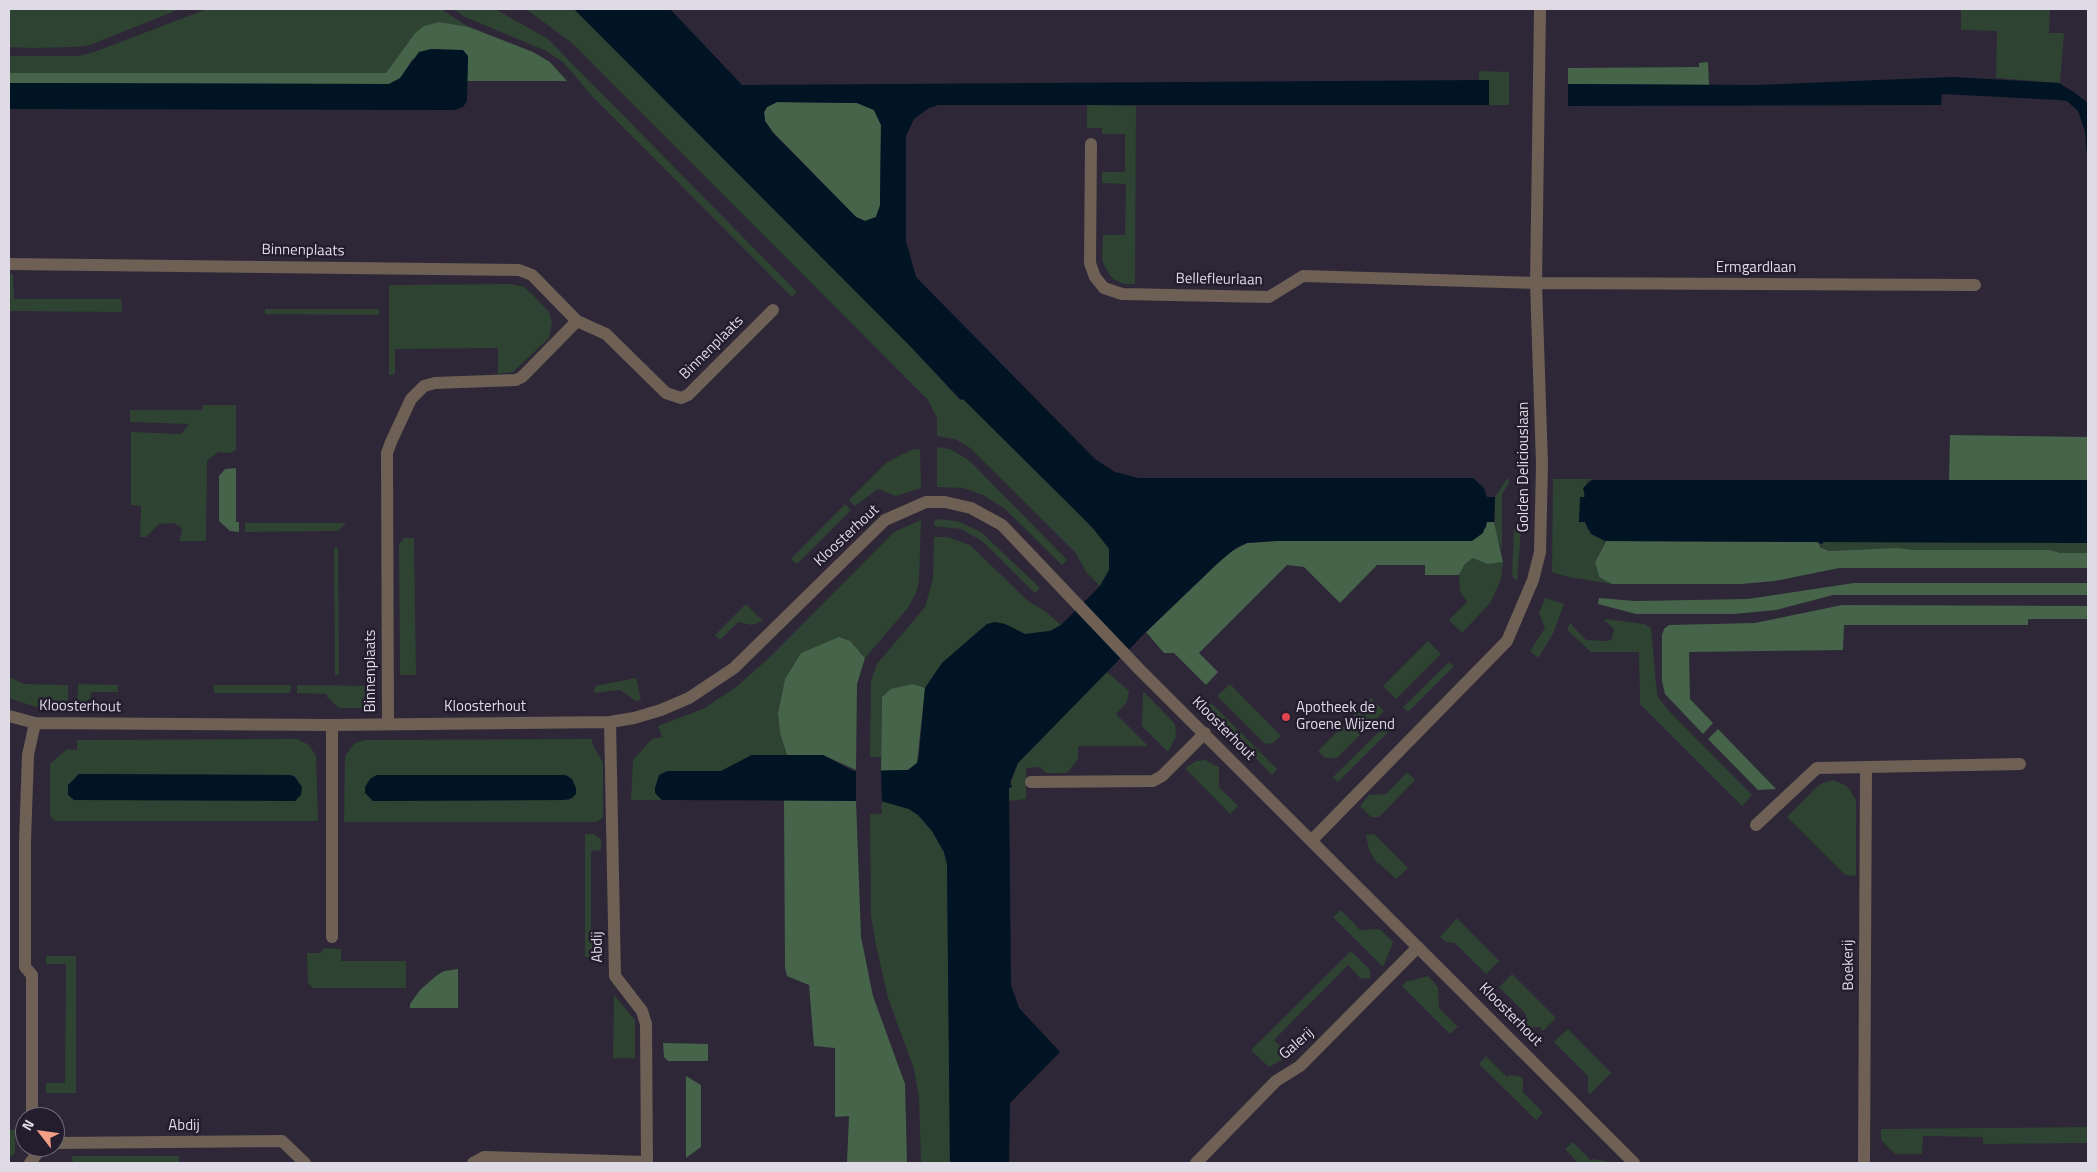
<!DOCTYPE html>
<html>
<head>
<meta charset="utf-8">
<style>
	body { margin:0 }
	#map { position:relative; width:2097px; height:1172px; overflow:hidden; background:#2e2738; font-family:"Titillium Web",sans-serif }
	canvas { display:block }
	.frame { position:absolute; inset:0; border:10px solid #dfdbe6; pointer-events:none }
	.north { position:absolute; left:15px; top:1107px; width:50px; height:50px; box-sizing:border-box; background:#241d2e; border:1px solid #6f6978; border-radius:50%; rotate:300deg; font-size:14px; font-weight:700; line-height:20px; text-align:center; color:#dfdbe6 }
	.north::after { content:''; display:block; margin:auto; width:18px; height:22px; background:#f39f84; clip-path:polygon(50% 0,100% 100%,50% 72%,0 100%) }
</style>
</head>
<body>
<div id="map">
<canvas width="2097" height="1172"></canvas>
<div class="frame"></div>
<div class="north">N</div>
</div>
<script>
const ctx = document.querySelector('canvas').getContext('2d');
ctx.lineJoin = 'round';
function fill(path, color) {
  ctx.fillStyle = color;
  ctx.fill(path, 'evenodd');
}
function poly(rows) {
  const path = new Path2D();
  for (const r of rows) {
    path.moveTo(r[0], r[1]);
    for (let i = 2; i < r.length; i += 2) path.lineTo(r[i], r[i + 1]);
  }
  return path;
}
function strokePath(path, color, width, dash) {
  ctx.strokeStyle = color;
  ctx.lineWidth = width;
  ctx.lineCap = dash ? 'butt' : 'round';
  ctx.setLineDash(dash || []);
  ctx.stroke(path);
}
function write(font, color, halo, rows, align = 'center') {
  ctx.font = font + ' "Titillium Web",sans-serif';
  ctx.lineWidth = 5;
  ctx.setLineDash([]);
  ctx.textBaseline = 'middle';
  ctx.strokeStyle = halo;
  ctx.fillStyle = color;
  for (const [text, x, y, turn = 0] of rows) {
    ctx.save();
    ctx.translate(x, y);
    ctx.rotate((+turn || 0) * Math.PI / 180);
    ctx.textAlign = isNaN(turn) ? turn : align;
    if (halo) ctx.strokeText(text, 0, 0);
    ctx.fillText(text, 0, 0);
    ctx.restore();
  }
}
fill(poly([
	[9,9,180,9,90,45,76,47,32,48,9,47],
	[207,9,441,9,469,27,439,22,415,33,386,73,9,73,9,56,79,56,94,52],
	[454,9,495,9,548,39,797,292,792,297,592,96,563,62,544,50,489,27,463,16],
	[526,9,574,9,912,348,960,400,963,399,1077,512,1106,543,1109,549,1109,570,1100,586,1086,572,1075,552,970,448,955,439,937,436,937,418,928,400,572,43],
	[1961,9,2050,9,2049,33,2064,33,2060,83,1996,78,1997,31,1961,30],
	[1479,71,1509,72,1509,105,1489,105,1489,80,1479,80],
	[1087,105,1136,106,1135,284,1124,284,1113,279,1107,271,1102,260,1103,235,1125,235,1126,184,1102,183,1102,172,1125,172,1125,134,1102,134,1102,128,1087,128],
	[9,274,13,274,14,299,121,299,122,312,9,311],
	[512,284,524,287,532,294,549,312,552,322,549,338,513,372,498,374,498,348,395,349,395,374,389,375,389,285],
	[265,309,379,309,379,315,265,314],
	[203,405,236,405,236,450,230,453,218,452,207,461,206,541,179,541,182,530,180,526,173,523,159,524,146,537,140,537,141,506,131,505,131,432,181,434,189,424,130,422,130,410,202,410],
	[937,447,950,449,970,461,1067,560,1062,565,1005,509,983,495,963,488,937,487],
	[920,449,921,488,896,496,878,489,855,506,849,500,887,462,911,450],
	[1508,477,1509,483,1502,494,1502,550,1495,533,1495,497],
	[1553,479,1592,479,1587,482,1579,522,1585,522,1587,529,1605,541,1595,562,1599,577,1612,584,1568,577,1552,572],
	[845,504,851,510,797,564,791,559],
	[935,519,957,521,981,532,1040,588,1035,593,982,541,961,529,934,526],
	[921,520,919,581,916,593,908,608,865,658,860,651,801,653,785,679,778,713,780,733,787,755,752,755,721,771,667,771,657,794,662,800,631,800,633,760,652,739,662,737,658,726,703,709,736,687,771,656,894,532],
	[245,523,346,523,338,531,245,532],
	[1514,528,1521,528,1517,581,1512,576],
	[934,537,947,537,970,545,1028,601,1045,611,1061,625,1050,631,1025,634,1005,624,987,624,942,663,925,688,913,684,882,697,881,757,870,757,871,680,877,664,925,607,933,579],
	[404,538,414,538,416,675,400,675,399,544],
	[1823,542,2088,543,2088,553,2060,553,2049,550,1915,550,1897,548,1829,551,1817,544,1822,544],
	[334,548,338,548,339,675,335,675],
	[1473,558,1487,564,1503,562,1501,579,1491,602,1462,633,1449,620,1467,602,1460,591,1459,575,1465,564],
	[1545,598,1564,604,1553,634,1538,658,1530,651,1545,628,1539,613],
	[746,604,763,621,752,625,738,622,720,640,715,635],
	[1606,619,1644,624,1651,628,1657,695,1667,709,1752,795,1742,806,1640,704,1639,652,1591,652,1567,630,1570,623,1586,640,1608,641,1612,639,1614,629,1604,620],
	[1428,641,1441,654,1396,699,1383,686],
	[1449,662,1454,666,1408,712,1403,707],
	[1107,672,1129,691,1127,702,1116,714,1148,746,1078,746,1078,759,1067,773,1046,773,1040,767,1026,768,1026,799,1009,801,1009,788,1018,763],
	[9,677,24,684,68,685,68,708,36,707,9,698],
	[636,678,641,700,636,701,620,690,594,693,595,686],
	[78,684,118,685,118,692,91,692,91,697,80,708,77,708],
	[1230,684,1281,736,1273,743,1265,744,1217,696],
	[214,685,291,685,290,693,214,693],
	[297,685,374,686,365,708,339,708,327,697,327,694,297,693],
	[1143,691,1175,724,1176,737,1168,752,1142,726],
	[1371,698,1384,711,1337,758,1325,758,1318,751],
	[1211,703,1277,769,1272,775,1206,708],
	[1392,719,1396,724,1338,782,1333,777],
	[297,739,309,745,316,756,318,821,55,821,50,816,50,764,67,749,77,750,77,740],
	[79,774,291,775,295,777,75,777],
	[592,739,592,743,603,763,603,817,597,822,344,822,345,756,354,744,364,740],
	[377,775,565,775,569,776,576,788,576,793,569,800,564,800,373,801,367,793,367,787,370,779],
	[1205,760,1219,767,1219,787,1238,806,1230,814,1185,768,1196,761],
	[1407,772,1415,780,1379,817,1371,817,1360,806,1369,795,1386,794],
	[1833,780,1847,786,1856,800,1856,876,1845,875,1787,817,1818,786,1823,783],
	[881,801,909,809,918,815,932,831,944,852,947,864,950,1163,921,1163,919,1097,914,1069,888,998,876,945,871,915,870,814,882,814],
	[585,834,594,834,601,839,601,850,591,851,591,943,601,944,601,957,585,957],
	[1374,834,1408,868,1396,879,1379,863,1378,864,1369,850,1366,835],
	[1341,910,1360,930,1380,929,1393,942,1383,967,1333,917],
	[1457,918,1499,961,1486,974,1455,943,1446,942,1440,937],
	[324,948,341,949,341,961,406,961,406,988,313,988,308,983,307,953,320,953],
	[1351,951,1370,970,1370,979,1360,978,1348,965,1274,1040,1289,1056,1269,1067,1251,1050],
	[46,956,76,956,76,1093,46,1093,46,1083,65,1083,66,964,46,964],
	[1512,974,1556,1018,1543,1031,1540,1027,1530,1028,1526,1024,1526,1014,1499,987],
	[1428,976,1438,987,1439,1008,1458,1027,1450,1034,1402,986,1406,982],
	[614,995,635,1020,635,1058,613,1058],
	[1568,1029,1611,1073,1590,1094,1588,1092,1588,1076,1554,1042],
	[1486,1056,1507,1077,1509,1075,1519,1076,1523,1079,1523,1092,1543,1113,1536,1120,1479,1064],
	[2088,1127,2088,1143,1983,1144,1983,1137,1923,1136,1922,1154,1895,1154,1881,1140,1881,1129],
	[9,1130,15,1130,15,1153,9,1158],
	[1573,1142,1591,1161,1593,1159,1614,1163,1578,1163,1565,1149],
	[72,1156,179,1156,179,1163,73,1163]
]), '#2e4331');
fill(poly([
	[439,22,469,27,533,52,550,62,567,81,467,81,468,56,463,51,431,49,412,60,400,79,389,84,9,83,9,73,386,73,415,33,424,26],
	[1708,62,1709,85,1568,84,1568,68,1699,67,1699,63],
	[777,102,857,103,874,110,881,125,880,205,876,217,865,221,856,217,773,132,765,121,764,112,767,107],
	[1950,435,2088,437,2088,480,1949,480],
	[236,468,236,522,239,522,239,532,230,531,219,521,219,476,225,469],
	[1487,522,1494,522,1503,562,1487,564,1473,558,1465,564,1459,575,1425,575,1425,565,1377,565,1340,603,1304,567,1287,565,1199,653,1218,672,1206,685,1174,653,1164,653,1146,632,1227,554,1247,543,1486,528],
	[1606,541,1818,542,1820,547,1829,551,1897,548,1915,550,2050,550,2060,553,2088,553,2088,568,1839,568,1775,581,1741,584,1612,584,1599,577,1595,562],
	[1854,583,2088,583,2088,595,1833,595,1776,610,1733,614,1636,614,1598,604,1599,598,1635,601,1748,599],
	[1842,605,2088,606,2088,619,2028,619,2028,625,1844,625,1843,650,1689,652,1690,699,1713,723,1703,734,1665,694,1662,681,1662,635,1664,629,1669,625,1755,623],
	[839,637,850,641,865,658,857,684,856,770,823,755,787,755,780,733,778,713,785,679,801,653],
	[913,684,925,688,917,763,908,770,881,771,882,697,891,689],
	[1718,729,1776,789,1777,789,1758,790,1708,739],
	[784,800,856,801,861,937,873,996,905,1084,907,1163,847,1163,849,1116,835,1117,835,1048,814,1046,809,985,787,976,785,968],
	[458,969,458,1008,410,1008,410,1004,420,990,436,976,444,971],
	[663,1043,708,1044,708,1061,668,1061,664,1057],
	[686,1076,701,1085,701,1147,686,1158]
]), '#456449');
fill(poly([
	[574,9,670,9,742,85,1489,80,1489,105,938,105,929,108,914,119,906,136,906,241,916,277,1095,459,1115,472,1138,478,1473,478,1484,488,1487,497,1495,497,1494,522,1487,522,1483,533,1472,541,1273,541,1247,543,1237,547,1218,563,1146,632,1018,763,1010,782,1012,787,1009,788,1011,985,1019,1008,1060,1052,1010,1103,1009,1163,950,1163,947,864,944,852,932,831,918,815,909,809,881,801,662,800,655,793,655,788,659,775,667,771,721,771,752,755,823,755,853,771,908,770,917,763,919,755,925,688,942,663,987,624,995,622,1005,624,1025,634,1050,631,1061,625,1100,586,1109,570,1109,549,1093,528,963,399,961,400,912,348],
	[777,102,857,103,874,110,881,125,880,206,876,217,865,221,856,217,773,133,765,121,764,112,767,107],
	[431,49,463,50,468,56,467,101,463,107,454,110,9,109,9,83,389,84,400,78,419,52],
	[1953,77,2059,83,2075,93,2088,103,2088,172,2085,131,2078,111,2067,101,2059,100,1942,94,1941,105,1568,106,1568,84,1758,85],
	[1592,480,2088,480,2088,543,1823,542,1823,544,1817,542,1605,541,1591,534,1585,522,1579,522,1580,497,1585,497,1583,488],
	[79,774,291,775,295,777,302,787,301,795,295,801,74,800,68,795,68,785],
	[377,775,565,775,572,779,576,788,576,794,572,798,564,800,373,801,365,793,365,787,370,779]
]), '#001424');
fill(poly([
	[856,768,881,768,882,804,856,803]
]), '#2e2738');
strokePath(poly([
	[332,937,332,725]
]), '#6e6054', 12);
strokePath(poly([
	[1091,144,1090,263,1095,277,1104,288,1122,294,1269,297,1303,276,1536,283,1975,285],
	[9,264,519,270,532,275,577,321,606,334,666,393,681,398,688,395,773,310],
	[9,716,35,723,332,725,610,722,634,718,661,710,689,698,734,668,885,520,926,502,945,502,971,508,1002,525,1139,669,1634,1163],
	[610,722,615,976,642,1011,646,1024,647,1163],
	[388,724,387,453,391,442,411,399,424,386,435,383,516,380,522,377,577,321],
	[1031,782,1153,781,1162,776,1205,733],
	[1756,825,1817,768,2020,764],
	[1312,840,1507,641,1533,580,1540,552,1542,464,1536,283,1540,9],
	[32,1117,32,975,25,967,25,841,28,755,35,723],
	[55,1143,282,1141,305,1163],
	[30,1163,42,1147],
	[473,1163,484,1157,646,1162],
	[1196,1163,1276,1081,1300,1066,1418,947],
	[1864,1163,1866,767]
]), '#6e6054', 12);
for (const [x, y, r, color] of [
	[1286,717,5,"#e0444e"]
]) {
  const dot = new Path2D();
  dot.arc(x, y, r, 0, 2 * Math.PI);
  ctx.fillStyle = color;
  ctx.fill(dot);
  strokePath(dot, '#241d2e', 2);
}
write('15px', '#dfdbe6', '#241d2e', [
	["Binnenplaats",303,251,1],
	["Ermgardlaan",1756,268],
	["Bellefleurlaan",1219,280,1],
	["Binnenplaats",712,348,-45],
	["Golden Deliciouslaan",1524,467,-90],
	["Kloosterhout",847,536,-43],
	["Binnenplaats",371,671,-90],
	["Kloosterhout",80,707,1],
	["Kloosterhout",485,707],
	["Kloosterhout",1223,729,45],
	["Abdij",598,947,-91],
	["Boekerij",1849,965,-91],
	["Kloosterhout",1510,1015,45],
	["Galerij",1297,1044,-41],
	["Abdij",184,1126]
]);
write('15px', '#dfdbe6', '#241d2e', [
	["Apotheek de",1296,708],
	["Groene Wijzend",1296,725]
], 'left');
</script>
</body>
</html>
